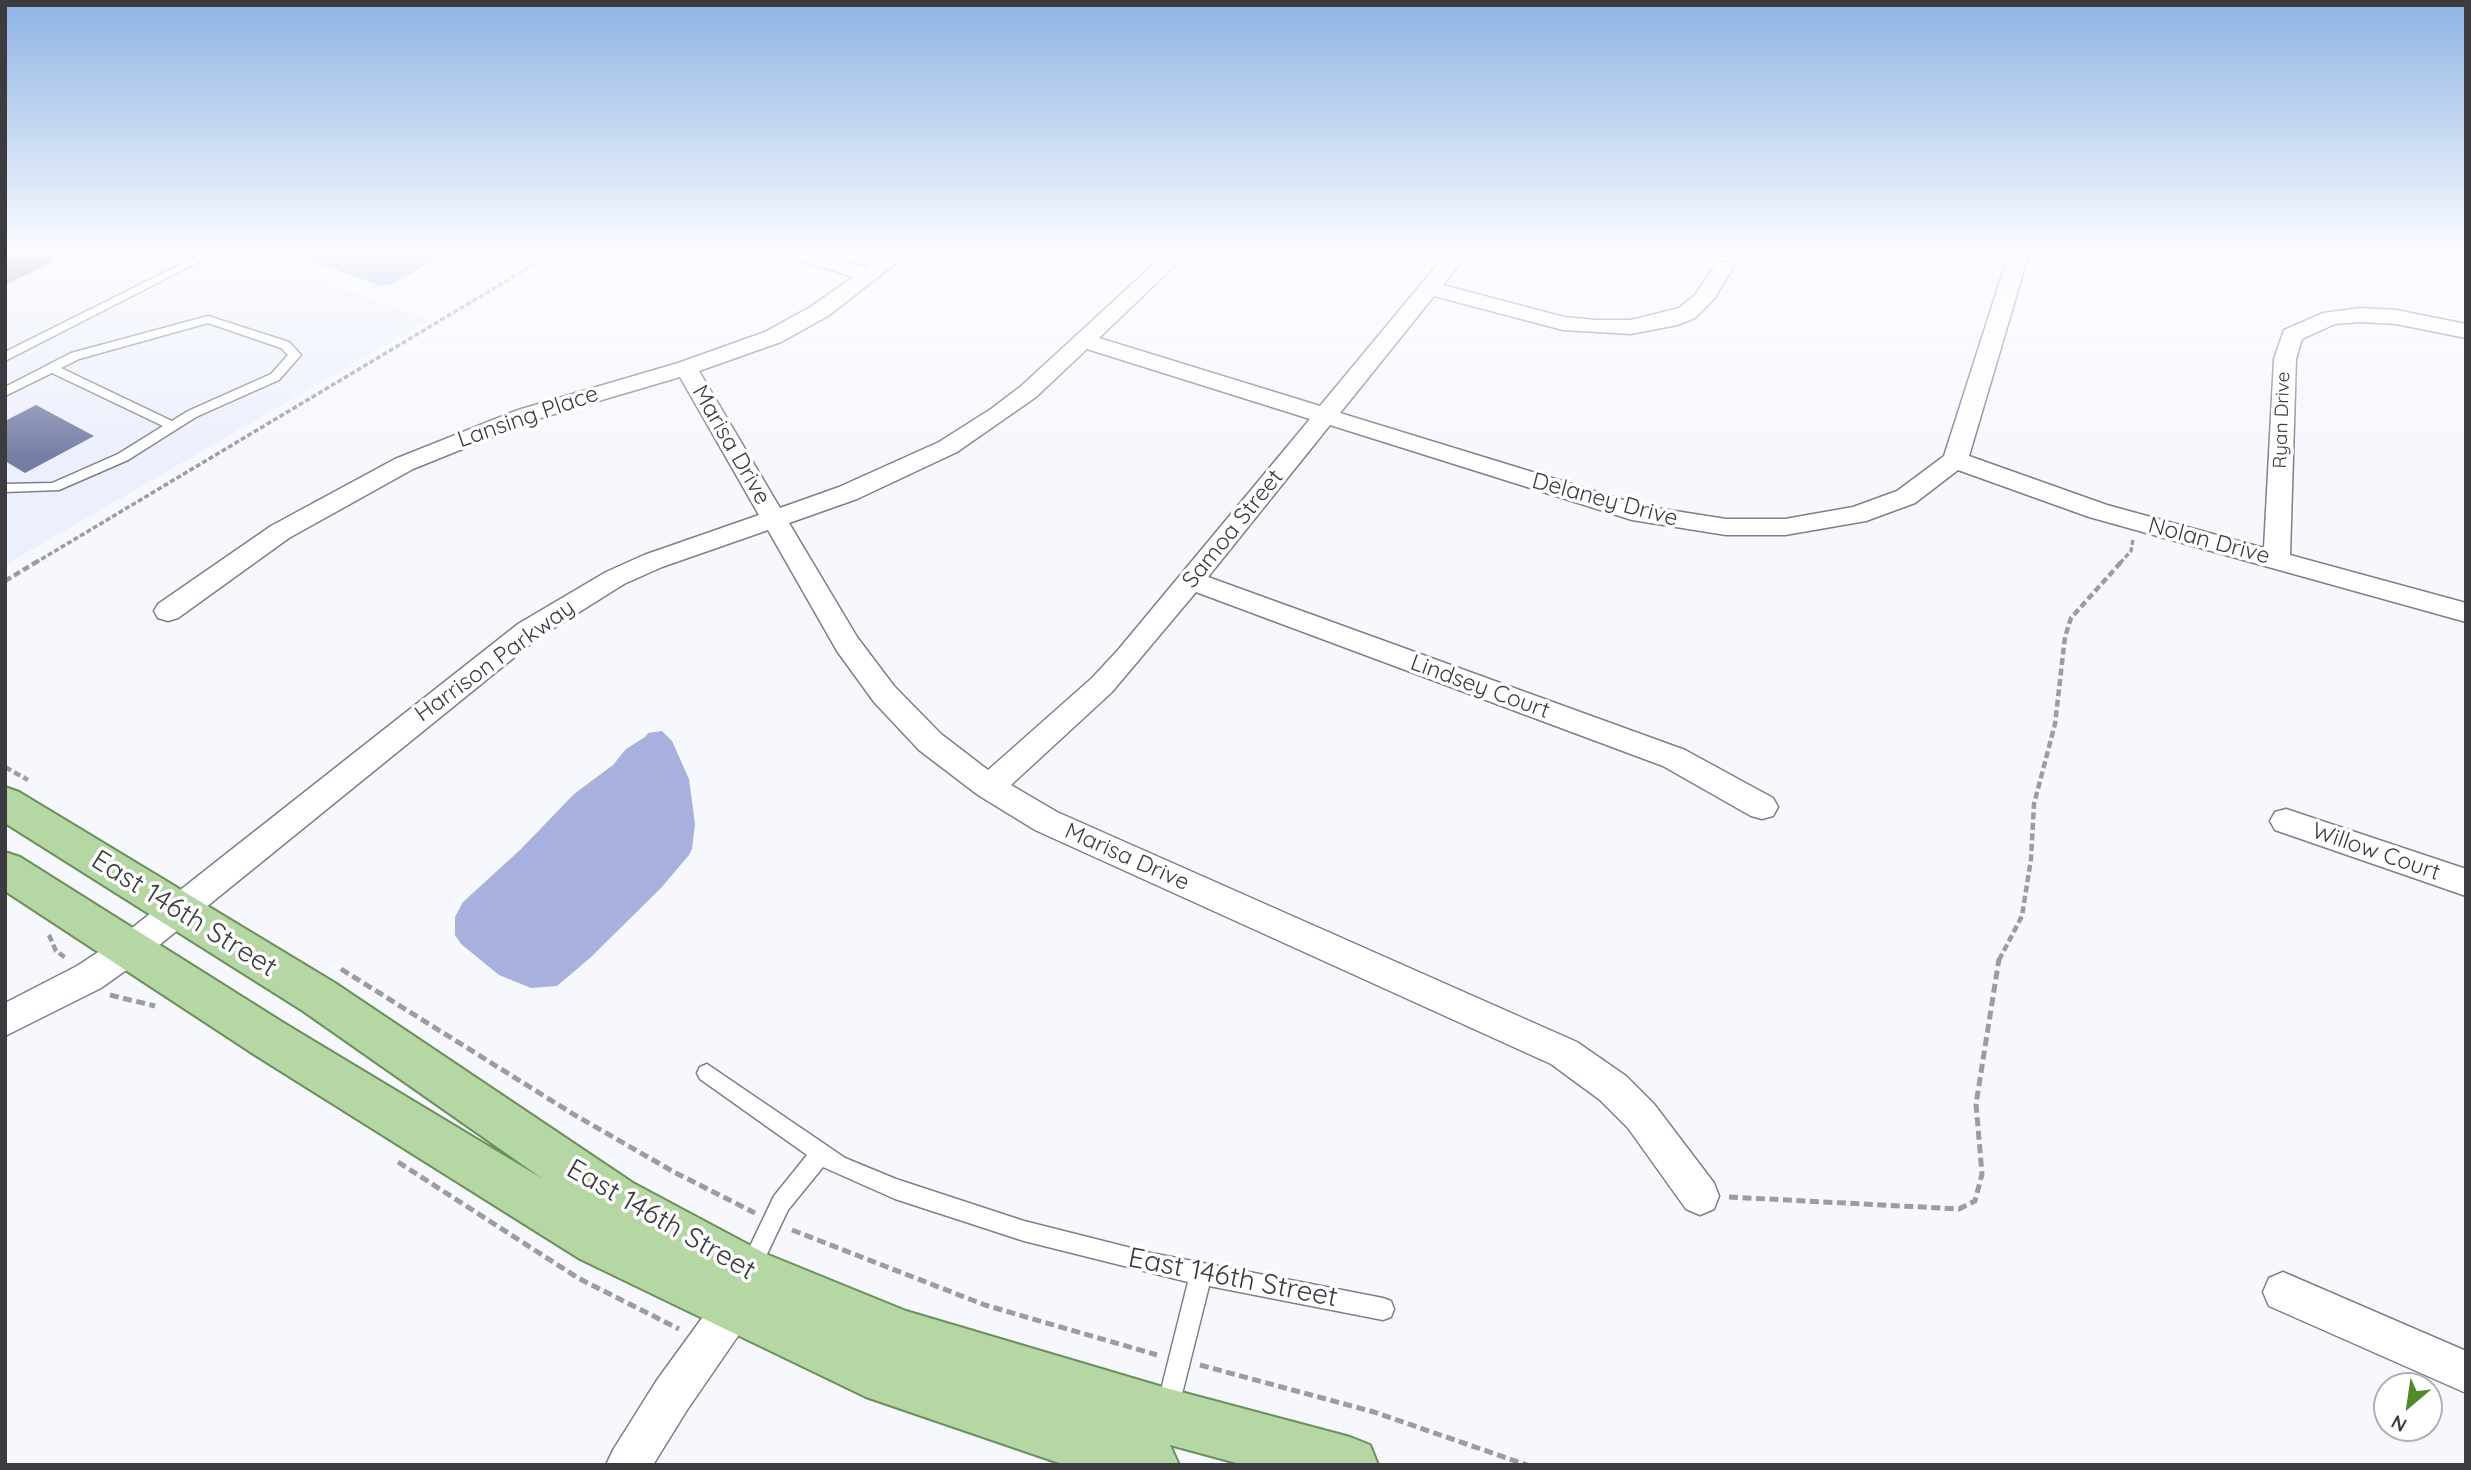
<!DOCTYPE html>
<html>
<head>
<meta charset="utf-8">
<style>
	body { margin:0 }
	#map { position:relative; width:2471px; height:1470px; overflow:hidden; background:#f6f8fe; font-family:Quicksand,sans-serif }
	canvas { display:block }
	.frame { position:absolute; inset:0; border:7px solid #3c3c40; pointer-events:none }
	.north { position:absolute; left:2373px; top:1372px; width:70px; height:70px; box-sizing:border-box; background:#fff; border:2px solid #b1b1b3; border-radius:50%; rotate:209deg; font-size:19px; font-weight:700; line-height:28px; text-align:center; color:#3c3c40 }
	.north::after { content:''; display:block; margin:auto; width:24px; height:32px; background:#4f8b2a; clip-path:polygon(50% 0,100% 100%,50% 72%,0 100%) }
</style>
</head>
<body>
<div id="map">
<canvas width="2471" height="1470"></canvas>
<div class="frame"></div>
<div class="north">N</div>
</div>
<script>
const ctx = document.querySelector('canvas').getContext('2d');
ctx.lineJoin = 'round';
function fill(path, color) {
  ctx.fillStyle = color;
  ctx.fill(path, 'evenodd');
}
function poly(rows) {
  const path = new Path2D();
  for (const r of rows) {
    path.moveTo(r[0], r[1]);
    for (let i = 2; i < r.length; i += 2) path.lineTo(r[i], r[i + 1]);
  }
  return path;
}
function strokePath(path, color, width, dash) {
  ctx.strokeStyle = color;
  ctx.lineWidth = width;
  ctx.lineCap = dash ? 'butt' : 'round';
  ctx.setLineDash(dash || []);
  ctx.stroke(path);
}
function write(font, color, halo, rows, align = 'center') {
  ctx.font = font + ' Quicksand,sans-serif';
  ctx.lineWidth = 7;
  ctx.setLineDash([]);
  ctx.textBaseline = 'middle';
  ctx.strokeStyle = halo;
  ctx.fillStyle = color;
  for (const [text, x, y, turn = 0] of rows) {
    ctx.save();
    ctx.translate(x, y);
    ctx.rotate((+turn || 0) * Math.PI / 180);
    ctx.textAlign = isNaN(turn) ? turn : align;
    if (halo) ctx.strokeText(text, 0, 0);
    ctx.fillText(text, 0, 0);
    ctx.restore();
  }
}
fill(poly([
	[5,253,247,253,429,320,5,565]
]), '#eceffd');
fill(poly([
	[291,253,447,253,392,284,380,286],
	[662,731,672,741,689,779,695,824,692,849,689,855,661,888,590,958,557,986,531,988,499,975,461,944,455,935,455,917,463,902,521,849,574,794,613,765,626,749,645,737,648,733]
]), '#a8b1dd');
fill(poly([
	[17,253,72,253,5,285,5,258],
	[36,405,94,436,25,473,5,461,5,421]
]), '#757da6');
const service = poly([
	[203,253,216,253,5,361,5,352,203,253],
	[208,316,289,342,301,355,279,380,196,417,128,460,59,490,5,492,5,484,52,483,118,454,163,426,52,373,5,396,5,387,71,353,208,316],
	[208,323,281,348,288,355,271,374,188,411,172,421,61,368,79,359,208,323],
	[707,1064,845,1158,896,1179,1024,1221,1151,1253,1383,1298,1391,1301,1394,1309,1391,1317,1383,1320,1209,1286,1178,1410,1175,1418,1167,1421,1159,1418,1156,1410,1188,1282,1024,1241,895,1199,823,1167,788,1210,757,1275,750,1279,743,1275,739,1268,743,1261,774,1196,807,1155,700,1079,697,1073,700,1067,707,1064]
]);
const minor = poly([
	[788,253,819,253,866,267,886,253,909,253,828,316,781,342,699,371,780,508,839,487,939,442,991,409,1020,387,1166,253,1188,253,1099,338,1320,406,1447,253,1468,253,1443,285,1564,317,1596,320,1631,320,1679,308,1695,295,1717,262,1731,262,1734,266,1714,299,1695,318,1677,325,1631,334,1563,330,1434,296,1340,413,1643,506,1726,519,1785,519,1853,507,1897,491,1944,456,2009,253,2029,253,1969,456,2107,505,2264,548,2274,359,2284,330,2323,313,2360,308,2396,310,2466,324,2466,338,2396,324,2360,322,2335,324,2302,339,2296,359,2290,555,2466,603,2466,622,2089,517,1958,470,1915,503,1866,521,1785,535,1726,535,1632,520,1330,425,1208,577,1685,750,1773,798,1778,807,1773,816,1762,819,1751,816,1663,766,1196,592,1112,692,1011,785,1057,812,1577,1042,1626,1076,1654,1104,1714,1183,1719,1196,1714,1209,1700,1215,1686,1209,1628,1128,1600,1100,1551,1064,1035,830,978,795,919,750,874,702,837,651,768,530,662,567,624,584,538,638,142,959,101,988,5,1036,5,1003,77,966,118,939,518,624,606,572,644,555,759,515,680,377,534,420,413,469,289,538,178,618,168,621,158,618,154,611,158,604,271,526,395,459,518,410,678,363,765,332,812,306,853,277,791,257,788,253],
	[1087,349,1310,419,1118,650,1092,678,988,770,941,734,894,686,857,637,789,523,857,499,957,452,1036,397,1087,349],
	[2286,809,2466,869,2466,896,2275,830,2270,821,2275,812,2286,809],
	[2283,1272,2466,1351,2466,1393,2269,1306,2263,1292,2269,1278,2283,1272],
	[735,1286,749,1292,755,1306,749,1320,687,1410,653,1465,606,1465,613,1450,657,1380,721,1292,735,1286]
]);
const primary = poly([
	[5,787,19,792,335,983,633,1183,766,1254,906,1311,1166,1388,1350,1437,1370,1445,1378,1465,1244,1465,1170,1445,1179,1465,1065,1465,866,1397,580,1259,255,1055,5,891,5,852,20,857,287,1025,543,1179,303,1011,5,823,5,787]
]);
strokePath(service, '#7e8089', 3);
strokePath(minor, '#7e8089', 3);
strokePath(primary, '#6b9059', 4);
strokePath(poly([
	[35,563,553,253],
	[2120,563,2131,551,2133,539]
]), '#9c9da2', 3.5, [5, 2.5]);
strokePath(poly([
	[5,581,38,561],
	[5,767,28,780],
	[49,935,56,951,66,958],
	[1999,960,2022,916,2031,859,2034,804,2055,724,2065,637,2071,618,2122,561]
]), '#9c9da2', 4.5, [7, 3.5]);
strokePath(poly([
	[341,969,573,1114,674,1172,755,1213],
	[110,995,155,1006],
	[398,1162,578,1278,679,1329],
	[1729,1197,1959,1209,1975,1201,1982,1174,1976,1104,1999,959],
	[792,1230,985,1305,1157,1355],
	[1200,1365,1374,1412,1527,1465]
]), '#9c9da2', 5, [9, 4.5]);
fill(service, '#fff');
fill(minor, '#fff');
fill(primary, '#b5d7a4');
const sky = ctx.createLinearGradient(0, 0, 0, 459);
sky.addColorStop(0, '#8eb3e4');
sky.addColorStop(0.55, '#fbfcff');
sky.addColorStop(1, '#fbfcff00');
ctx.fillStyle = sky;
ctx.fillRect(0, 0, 2471, 459);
write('19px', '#3c3c40', '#fff', [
	["Ryan Drive",2282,420,-88]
]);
write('23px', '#3c3c40', '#fff', [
	["Lansing Place",528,417,-19],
	["Marisa Drive",731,445,60],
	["Delaney Drive",1605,500,15],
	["Samoa Street",1233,529,-51],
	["Nolan Drive",2209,541,15],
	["Harrison Parkway",495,661,-36],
	["Lindsey Court",1480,687,20],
	["Willow Court",2376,852,19],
	["Marisa Drive",1127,857,24]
]);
write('28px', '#3c3c40', '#fff', [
	["East 146th Street",184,914,32],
	["East 146th Street",661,1220,30],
	["East 146th Street",1233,1278,11]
]);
</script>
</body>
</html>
